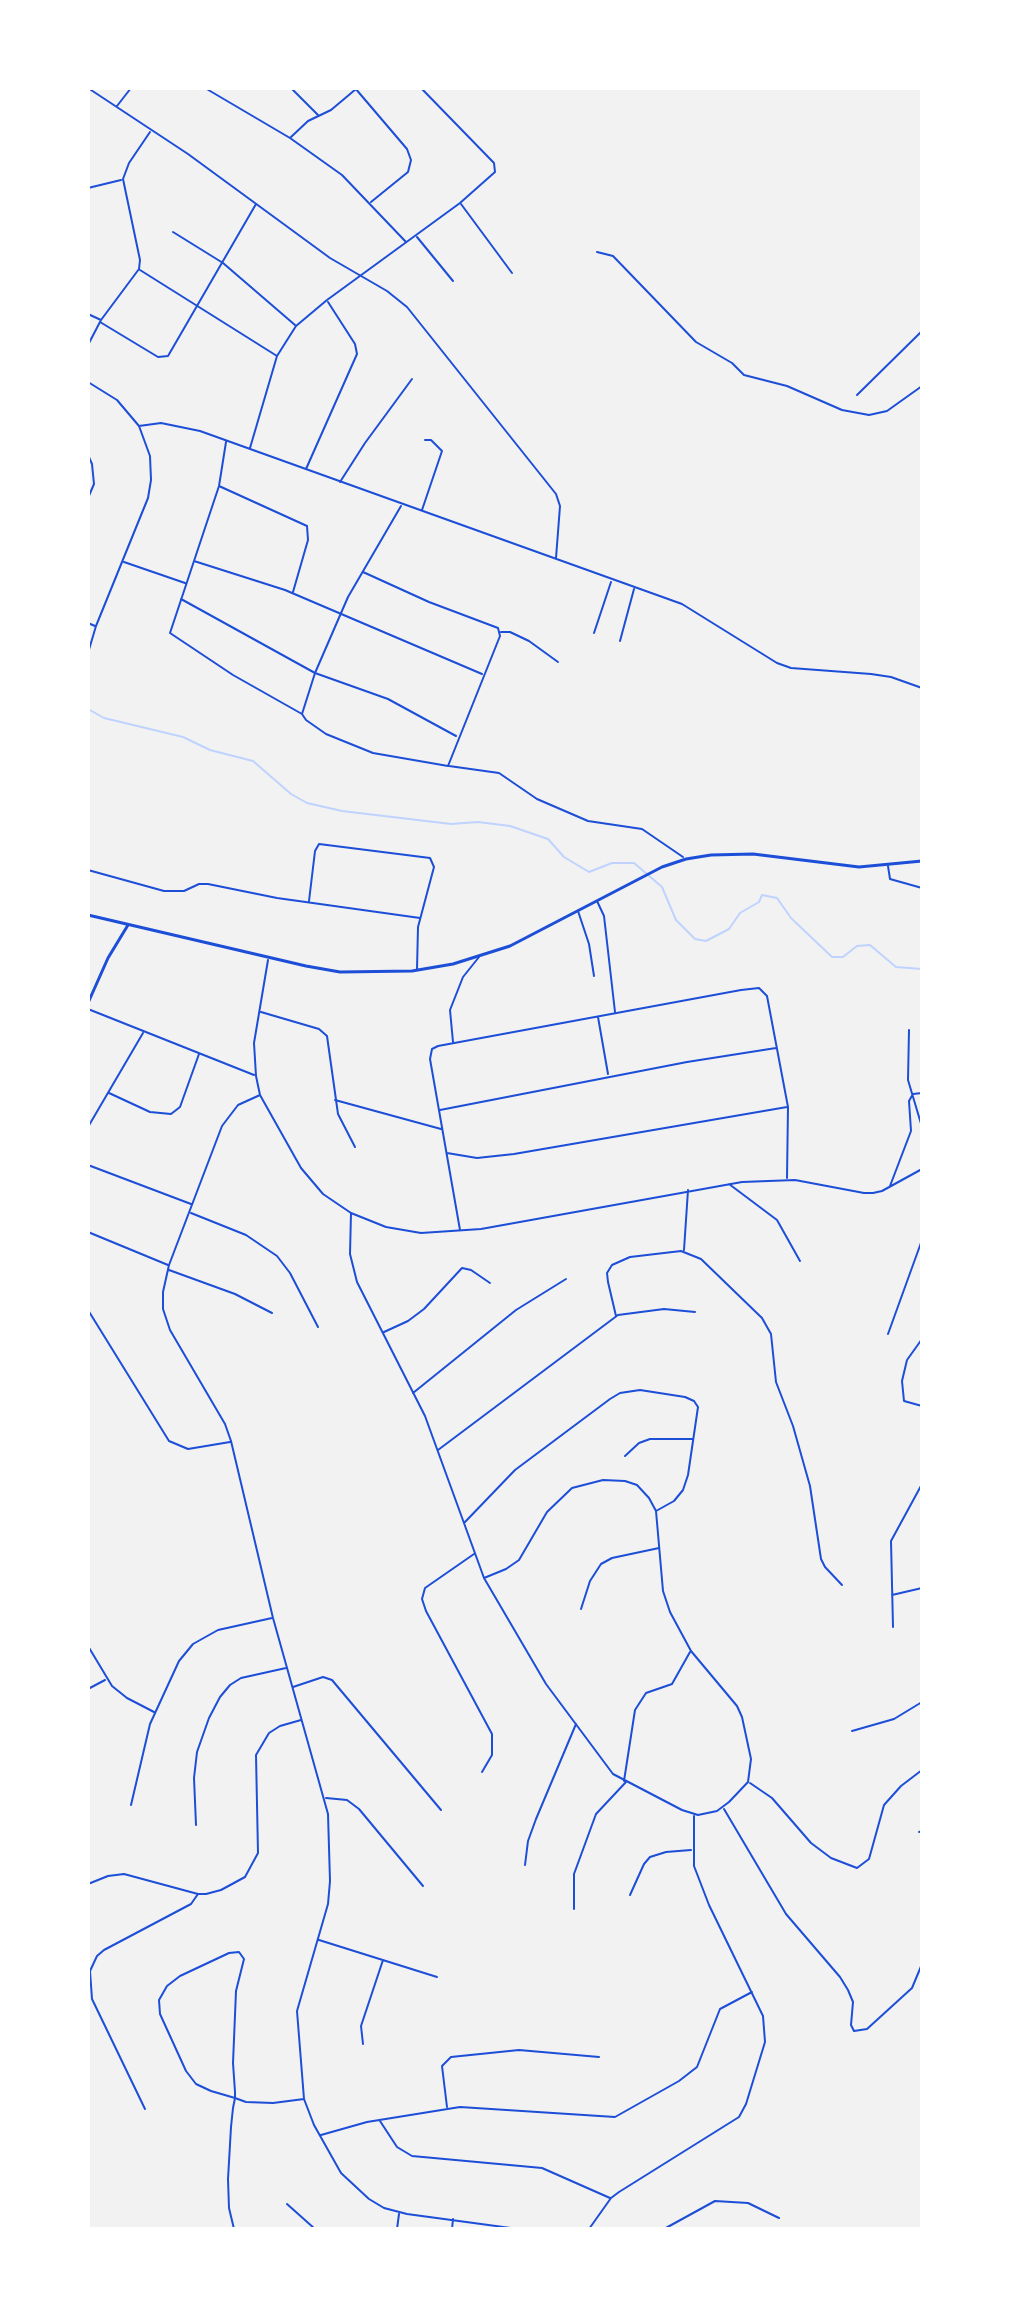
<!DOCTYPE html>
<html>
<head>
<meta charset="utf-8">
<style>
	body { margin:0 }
	#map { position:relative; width:1010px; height:2317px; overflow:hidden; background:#f2f2f2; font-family:"Space Grotesk",sans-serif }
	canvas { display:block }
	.frame { position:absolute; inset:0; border:90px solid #fff; pointer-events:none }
</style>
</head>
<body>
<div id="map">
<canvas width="1010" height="2317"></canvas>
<div class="frame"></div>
</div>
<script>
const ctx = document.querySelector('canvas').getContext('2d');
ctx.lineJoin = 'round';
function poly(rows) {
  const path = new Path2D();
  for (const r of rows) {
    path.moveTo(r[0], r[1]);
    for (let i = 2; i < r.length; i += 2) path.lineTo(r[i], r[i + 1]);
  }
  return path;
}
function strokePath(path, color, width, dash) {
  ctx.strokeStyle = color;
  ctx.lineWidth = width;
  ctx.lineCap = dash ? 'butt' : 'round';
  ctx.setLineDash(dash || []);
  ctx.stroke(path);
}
strokePath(poly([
	[88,709,104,718,183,737,210,750,253,761,291,794,307,803,342,811,451,824,478,822,510,826,548,839,564,857,589,872,612,863,634,863,662,887,676,920,695,939,706,941,729,929,740,913,759,902,762,895,777,898,791,918,832,957,843,957,857,946,870,945,896,967,922,969]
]), '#bfd3fe', 2);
strokePath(poly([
	[88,88,188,154,330,258,387,291,407,307,556,494,560,506,556,558],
	[205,88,290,138,342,175,406,242],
	[291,88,318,115],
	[355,88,407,149,411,160,408,172,371,202],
	[117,106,131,88],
	[291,137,308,121,331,110,356,89],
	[88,188,121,180],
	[461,204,512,273],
	[173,232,223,263,295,325],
	[417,237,453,281],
	[597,252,613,256,696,342,732,363,744,375,787,386,842,410,869,415,887,411,922,386],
	[140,270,277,356],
	[88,314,101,320],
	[100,322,158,357,168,356,256,204],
	[88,345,101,320,139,269,140,260,123,179,129,163,150,132],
	[88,382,117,400,139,426,150,456,151,480,148,498,96,626,88,653],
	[857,395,922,331],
	[139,426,161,423,200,431,682,604,777,663,791,668,871,674,891,677,922,688],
	[226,442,219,486,170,633,233,675,302,714,315,673,348,597,401,506],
	[250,448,277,356,296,326,327,300,460,203,495,172,494,163,421,88],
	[88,455,92,464,94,484,88,498],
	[306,469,357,354,355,344,328,302],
	[340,482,365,443,412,379],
	[219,486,307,526,308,540,293,592],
	[422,510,442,451,431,440,425,440],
	[194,561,285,590,482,674],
	[124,562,185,583],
	[181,599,315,673,388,699,456,736],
	[88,623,95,626],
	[501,632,510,632,529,641,558,662],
	[594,633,611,582],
	[620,641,634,589],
	[302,714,306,720,326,734,373,753,448,766,500,636,498,628,429,602,363,572],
	[449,766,499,773,537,799,588,821,642,829,683,857],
	[888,866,890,879,922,888],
	[88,870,164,891,184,891,199,884,208,884,277,898,420,918],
	[309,901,315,851,319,844,430,858,434,867,418,927,417,969],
	[597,901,604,916,615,1012],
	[578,911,589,944,594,976],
	[268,960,254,1043,256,1076,260,1095,301,1168,323,1194,351,1213,386,1227,421,1233,481,1229,742,1182,795,1180,864,1193,873,1193,882,1191,922,1169],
	[88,1009,254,1075],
	[261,1012,319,1029,327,1036,338,1114,355,1147],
	[598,1017,608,1074],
	[909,1030,908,1080,922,1127],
	[453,1042,450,1010,463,977,479,957],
	[109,1093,150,1112,171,1114,180,1107,199,1054],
	[260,1095,238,1105,222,1126,169,1265,163,1292,163,1309,170,1330,225,1424,231,1441,273,1618,328,1814,330,1881,328,1904,297,2011,304,2099,314,2125,341,2173,369,2199,384,2208,407,2214,518,2229],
	[335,1100,441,1129],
	[440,1110,687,1062,776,1048],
	[88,1127,143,1033],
	[447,1153,477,1158,514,1154,787,1107],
	[88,1165,191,1204],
	[729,1184,777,1220,800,1261],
	[890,1186,911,1131,909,1101,913,1094,922,1093],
	[191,1213,246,1235,277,1256,290,1273,318,1327],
	[351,1213,350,1254,357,1282,425,1416,484,1578,546,1684,613,1774,682,1810,698,1815,717,1811,729,1802,748,1782,751,1759,742,1717,737,1706,691,1651,670,1612,663,1591,656,1511,649,1498,637,1485,625,1481,603,1480,572,1488,547,1512,519,1560,506,1569,484,1578],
	[460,1230,430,1059,432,1049,438,1046,741,990,759,988,767,996,788,1107,787,1178],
	[88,1232,168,1265],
	[684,1250,688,1190],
	[169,1270,235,1294,272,1313],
	[88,1310,169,1441,188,1449,230,1442],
	[616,1316,608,1282,607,1273,612,1265,630,1257,681,1251,701,1259,762,1318,771,1334,776,1382,793,1426,810,1486,821,1559,825,1567,842,1585],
	[384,1332,408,1321,424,1309,462,1268,471,1270,490,1283],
	[888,1334,922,1240],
	[922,1339,907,1360,902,1381,904,1401,922,1406],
	[413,1393,516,1310,566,1279],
	[438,1450,618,1315,664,1309,695,1312],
	[625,1456,639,1443,650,1439,692,1439],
	[465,1522,515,1470,610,1399,620,1393,640,1390,685,1397,694,1401,698,1407,688,1475,683,1490,674,1501,656,1511],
	[474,1554,425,1588,422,1599,426,1611,492,1734,492,1755,482,1772],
	[892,1595,922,1588],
	[581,1609,590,1581,601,1564,612,1558,659,1548],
	[893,1627,891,1541,922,1484],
	[88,1646,112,1686,127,1698,154,1712],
	[293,1687,323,1677,332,1680,441,1810],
	[88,1689,105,1680],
	[852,1731,894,1719,922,1702],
	[624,1781,635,1710,646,1693,672,1684,690,1652],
	[750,1783,772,1798,811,1843,831,1858,857,1868,869,1859,884,1805,901,1786,922,1770],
	[326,1798,347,1800,359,1809,423,1886],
	[131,1805,150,1724,179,1661,193,1644,218,1630,272,1618],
	[724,1809,786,1914,840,1977,848,1990,853,2002,851,2025,854,2031,867,2029,912,1988,922,1964],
	[196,1825,194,1778,197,1752,209,1718,220,1697,230,1685,241,1678,286,1668],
	[919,1832,922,1831],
	[525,1865,528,1841,536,1819,576,1724],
	[88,1884,108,1876,124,1874,198,1894,206,1894,221,1890,245,1877,258,1853,256,1755,269,1733,280,1726,301,1720],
	[630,1895,644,1864,650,1857,666,1852,691,1850],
	[574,1909,574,1874,596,1814,626,1782],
	[319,1940,437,1977],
	[363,2044,361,2026,383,1960],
	[447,2107,442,2066,451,2057,519,2050,599,2057],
	[145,2109,92,1999,90,1971,97,1956,104,1950,191,1904,198,1894],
	[380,2121,397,2147,412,2156,542,2168,610,2198],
	[321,2135,367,2122,460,2107,615,2117,679,2081,697,2067,720,2009,752,1992],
	[287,2204,315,2229],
	[234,2229,229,2208,228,2179,231,2127,233,2108,235,2098,235,2092,233,2063,236,1991,244,1959,239,1952,229,1953,180,1976,167,1986,159,2000,160,2014,186,2071,196,2084,211,2091,235,2098,246,2102,273,2103,304,2099],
	[397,2229,399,2214],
	[452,2229,453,2219],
	[589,2229,611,2198,619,2192,739,2117,746,2104,765,2042,763,2016,709,1905,694,1866,694,1816],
	[664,2229,715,2201,748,2203,779,2218]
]), '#1d4ed8', 2);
strokePath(poly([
	[88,915,306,966,340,972,412,971,453,964,510,946,662,867,686,859,711,855,753,854,859,867,922,861],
	[88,1003,108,958,128,925]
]), '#1d4ed8', 3);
</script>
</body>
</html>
